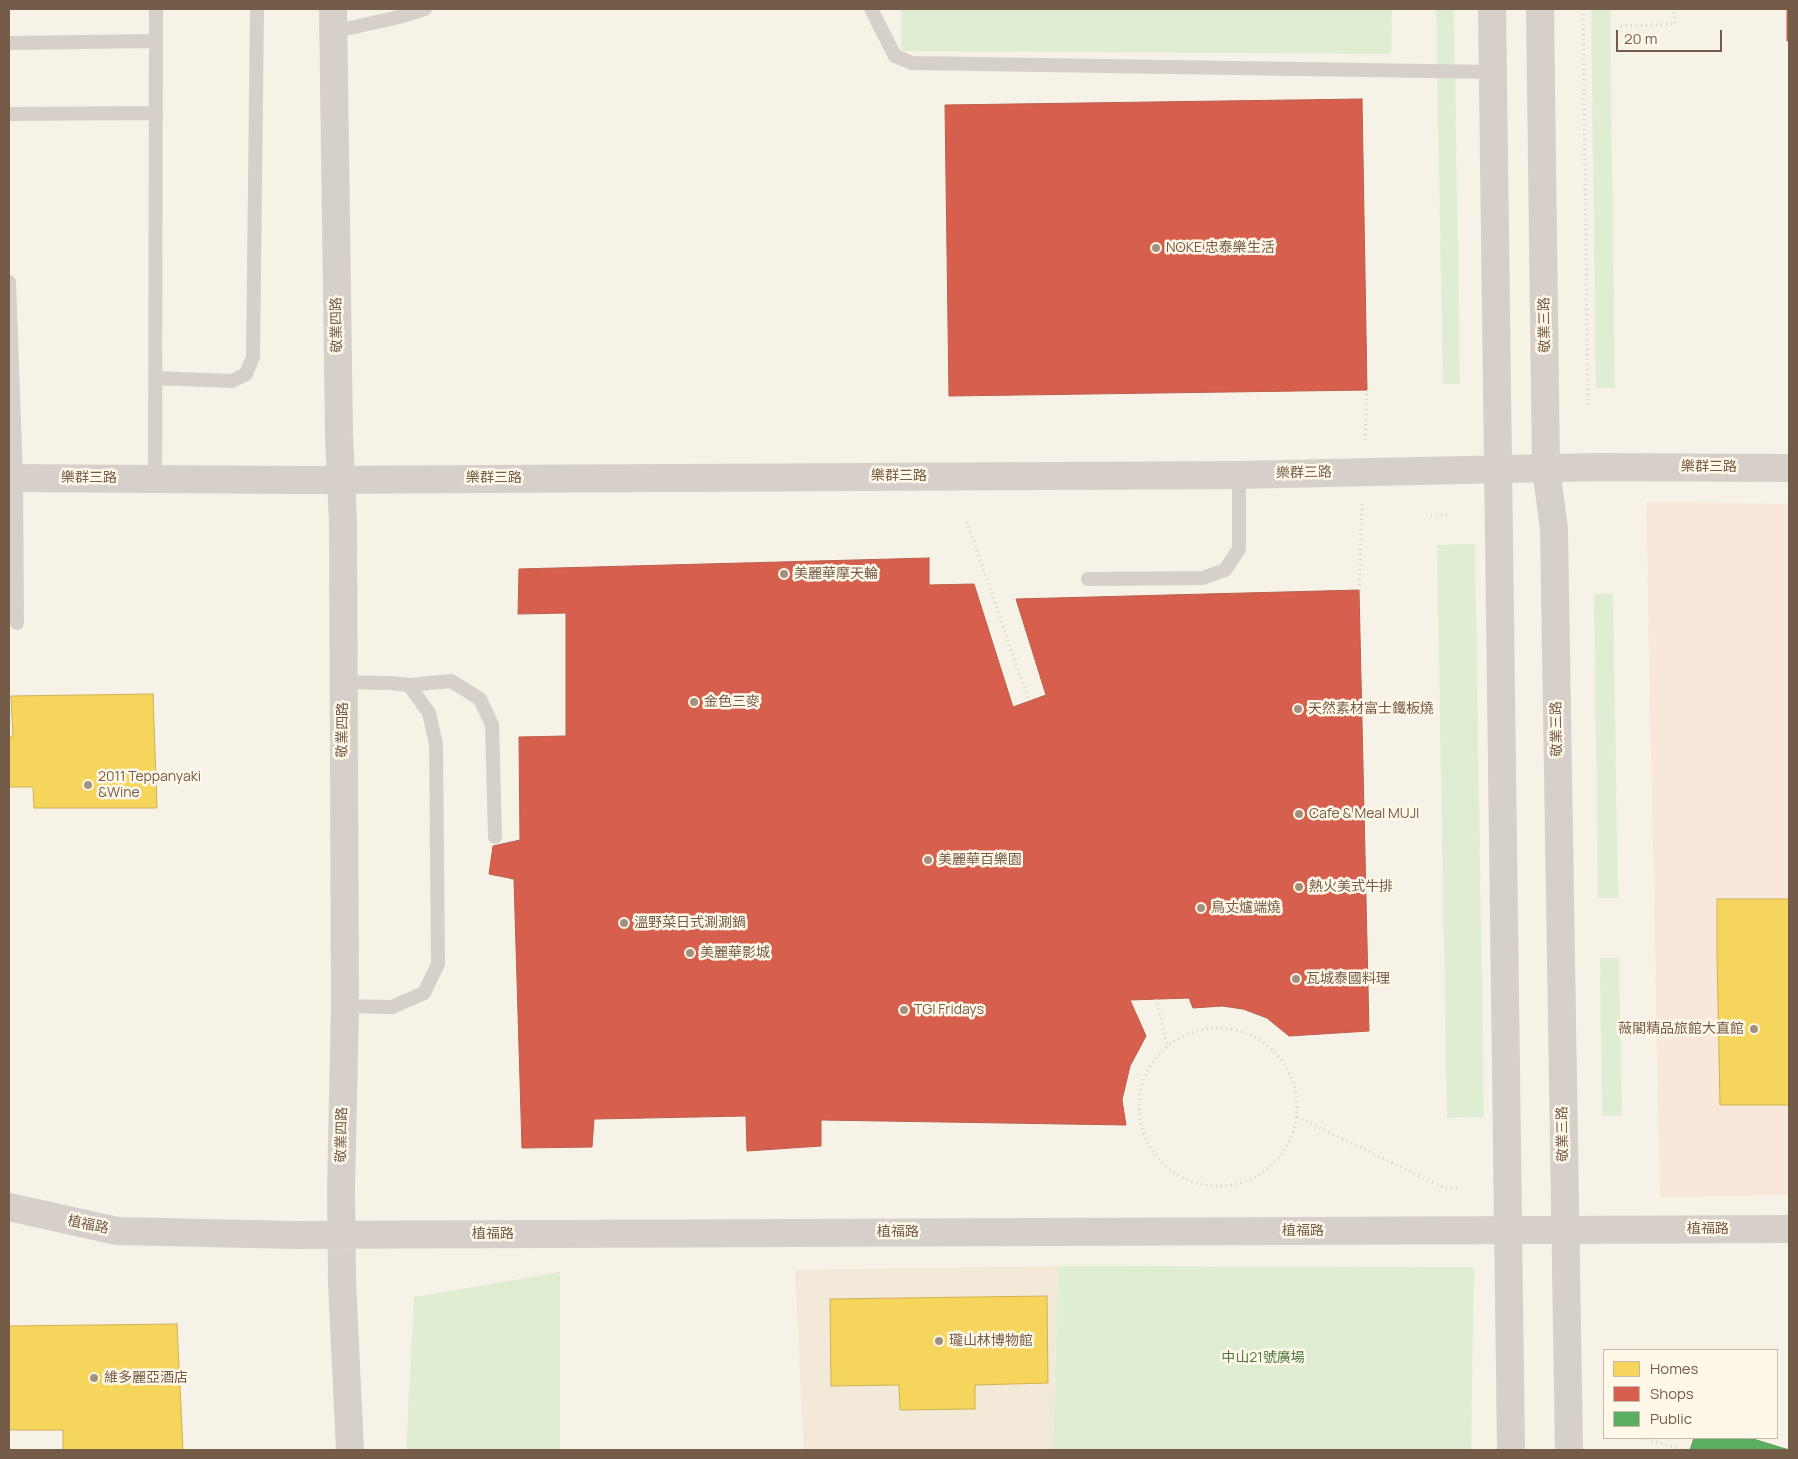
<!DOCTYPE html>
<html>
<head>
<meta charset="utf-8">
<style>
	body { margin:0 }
	#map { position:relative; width:1798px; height:1459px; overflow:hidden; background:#f6f2e8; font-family:Manrope,sans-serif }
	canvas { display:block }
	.frame { position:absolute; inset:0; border:10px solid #745c49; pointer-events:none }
	.legend { position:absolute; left:1603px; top:1349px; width:175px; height:90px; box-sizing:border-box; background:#fff8e8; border:1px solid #c7baa8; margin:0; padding:6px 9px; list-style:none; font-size:15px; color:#745c49 }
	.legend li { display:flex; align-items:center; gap:10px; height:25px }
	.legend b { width:25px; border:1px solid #c7baa8 }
	.scale { position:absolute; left:1616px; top:30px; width:106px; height:22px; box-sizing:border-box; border:2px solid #745c49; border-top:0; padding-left:6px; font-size:15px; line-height:18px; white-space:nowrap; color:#745c49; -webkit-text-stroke:4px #fff8e8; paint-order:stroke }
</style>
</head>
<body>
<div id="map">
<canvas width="1798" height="1459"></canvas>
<div class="frame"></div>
<ul class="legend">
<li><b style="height:14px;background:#f6d55c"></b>Homes</li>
<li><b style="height:14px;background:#d6604d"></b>Shops</li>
<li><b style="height:14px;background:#5aae61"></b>Public</li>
</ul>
<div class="scale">20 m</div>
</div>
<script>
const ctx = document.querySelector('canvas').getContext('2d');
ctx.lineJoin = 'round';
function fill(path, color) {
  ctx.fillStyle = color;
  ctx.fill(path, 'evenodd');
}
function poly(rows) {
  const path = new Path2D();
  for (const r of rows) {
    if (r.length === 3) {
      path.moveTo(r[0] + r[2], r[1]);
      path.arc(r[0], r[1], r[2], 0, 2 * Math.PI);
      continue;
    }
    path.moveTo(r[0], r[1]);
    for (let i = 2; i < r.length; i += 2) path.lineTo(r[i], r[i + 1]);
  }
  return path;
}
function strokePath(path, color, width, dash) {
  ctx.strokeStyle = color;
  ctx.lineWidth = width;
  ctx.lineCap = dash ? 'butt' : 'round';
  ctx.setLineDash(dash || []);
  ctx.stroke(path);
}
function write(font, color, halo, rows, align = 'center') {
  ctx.font = font + ' Manrope,"Noto Sans TC",sans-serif';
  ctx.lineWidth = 5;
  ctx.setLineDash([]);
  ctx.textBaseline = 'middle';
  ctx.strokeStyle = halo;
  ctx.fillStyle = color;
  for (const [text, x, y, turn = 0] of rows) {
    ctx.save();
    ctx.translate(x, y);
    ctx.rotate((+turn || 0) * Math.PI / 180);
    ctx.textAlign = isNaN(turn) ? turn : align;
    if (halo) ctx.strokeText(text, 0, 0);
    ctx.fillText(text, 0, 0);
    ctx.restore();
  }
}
fill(poly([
	[1058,1266,1053,1450,804,1450,795,1270]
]), '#f2e9d8');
fill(poly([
	[1646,502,1789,504,1789,1195,1660,1197]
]), '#f7e8db');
fill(poly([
	[901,9,1392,9,1391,54,901,51],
	[1436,9,1454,9,1460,384,1443,384],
	[1591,9,1610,9,1615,388,1596,388],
	[1475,544,1484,1117,1447,1118,1437,545],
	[1594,594,1613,594,1618,898,1598,898],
	[1600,958,1619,958,1622,1116,1602,1116],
	[1058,1266,1474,1267,1471,1450,1053,1450],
	[560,1272,560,1450,406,1450,414,1297]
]), '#dfeed3');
const homes = poly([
	[153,694,157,808,34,808,33,787,9,787,9,737,13,737,11,696,153,694],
	[1717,899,1789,899,1789,1105,1720,1105,1717,954,1717,899],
	[1047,1296,1048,1383,975,1385,975,1409,900,1410,899,1385,831,1386,830,1299,1047,1296],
	[177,1324,183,1450,63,1450,63,1430,9,1430,9,1326,177,1324]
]);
fill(homes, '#f6d55c');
strokePath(homes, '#cfb156', 1);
const shops = poly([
	[1787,9,1789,9,1789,41,1787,41,1787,9],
	[1362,99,1367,390,949,396,945,105,1362,99],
	[929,558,929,585,974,584,1013,707,1046,695,1016,599,1359,590,1369,1031,1289,1036,1267,1018,1243,1009,1222,1006,1193,1008,1189,998,1130,1000,1146,1036,1130,1066,1122,1100,1126,1125,821,1120,821,1146,747,1151,746,1116,594,1119,592,1147,522,1148,514,879,489,874,493,846,520,840,519,737,566,736,566,613,518,614,519,569,929,558]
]);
fill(shops, '#d6604d');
strokePath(shops, '#b95f4c', 1);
const public = poly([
	[1694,1438,1750,1438,1789,1450,1690,1450,1694,1438]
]);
fill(public, '#5aae61');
strokePath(public, '#62955a', 1);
strokePath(poly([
	[1583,9,1588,407],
	[1621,26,1675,24,1674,9],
	[1365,440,1367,390],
	[1431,515,1447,515],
	[967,522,1029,701],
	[1359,590,1362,503],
	[1156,999,1167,1045],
	[1218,1107,79],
	[1297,1117,1445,1188,1458,1188],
	[1642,1438,1684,1450]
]), '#d8d0c9', 3, [1, 4]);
strokePath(poly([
	[871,9,895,56,912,63,1493,72],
	[332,32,399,17,425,9],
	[9,43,156,41],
	[9,114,155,113],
	[9,282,16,478,17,623],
	[156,378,232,381,246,374,253,357,257,9],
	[155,478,156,9],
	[1088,579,1203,578,1225,570,1239,549,1239,475],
	[343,682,390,683,409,685,429,713,436,744,438,964,424,993,392,1007,345,1006],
	[409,685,451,681,480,699,492,725,495,837]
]), '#d7d0ca', 14);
strokePath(poly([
	[333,9,339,434,343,524,345,1006,341,1191,342,1282,350,1450],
	[9,478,299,480,1239,475,1600,467,1789,468],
	[9,1207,117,1231,295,1235,1789,1229]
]), '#d7d0ca', 28);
strokePath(poly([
	[1492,9,1511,1450],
	[1540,9,1546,468,1554,529,1569,1450]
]), '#d7d0ca', 28);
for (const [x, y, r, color] of [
	[1156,248,5,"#a29081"],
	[784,574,5,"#a29081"],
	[694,702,5,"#a29081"],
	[1298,709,5,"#a29081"],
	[88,785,5,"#a29081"],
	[1299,814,5,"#a29081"],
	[928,860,5,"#a29081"],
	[1299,887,5,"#a29081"],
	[1201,908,5,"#a29081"],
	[624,923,5,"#a29081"],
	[690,953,5,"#a29081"],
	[1296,979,5,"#a29081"],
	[904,1010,5,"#a29081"],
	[1754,1029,5,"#a29081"],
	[939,1341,5,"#a29081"],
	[94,1378,5,"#a29081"]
]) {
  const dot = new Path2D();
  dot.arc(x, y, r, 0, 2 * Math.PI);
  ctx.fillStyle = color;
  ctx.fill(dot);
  strokePath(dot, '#fff8e8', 2);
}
write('14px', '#745c49', '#fff8e8', [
	["NOKE 忠泰樂生活",1166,248],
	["美麗華摩天輪",794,574],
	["金色三麥",704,702],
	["天然素材富士鐵板燒",1308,709],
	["2011 Teppanyaki",98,777],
	["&Wine",98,793],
	["Cafe & Meal MUJI",1309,814],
	["美麗華百樂園",938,860],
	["熱火美式牛排",1309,887],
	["鳥丈爐端燒",1211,908],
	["溫野菜日式涮涮鍋",634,923],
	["美麗華影城",700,953],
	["瓦城泰國料理",1306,979],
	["TGI Fridays",914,1010],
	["薇閣精品旅館大直館",1744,1029,"right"],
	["瓏山林博物館",949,1341],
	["維多麗亞酒店",104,1378]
], 'left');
write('14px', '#745c49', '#fff8e8', [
	["敬業四路",337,325,-91],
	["敬業三路",1545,325,-91],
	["樂群三路",1709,467],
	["樂群三路",1304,473,-1],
	["樂群三路",899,476],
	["樂群三路",89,478],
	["樂群三路",494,478],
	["敬業三路",1557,729,-91],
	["敬業四路",343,730,-90],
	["敬業三路",1563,1134,-91],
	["敬業四路",342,1135,-89],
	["植福路",88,1225,12],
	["植福路",1708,1229],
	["植福路",1303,1231],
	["植福路",898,1232],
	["植福路",493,1234]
]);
write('14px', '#4c7941', '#fff8e8', [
	["中山21號廣場",1263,1358]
]);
</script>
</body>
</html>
